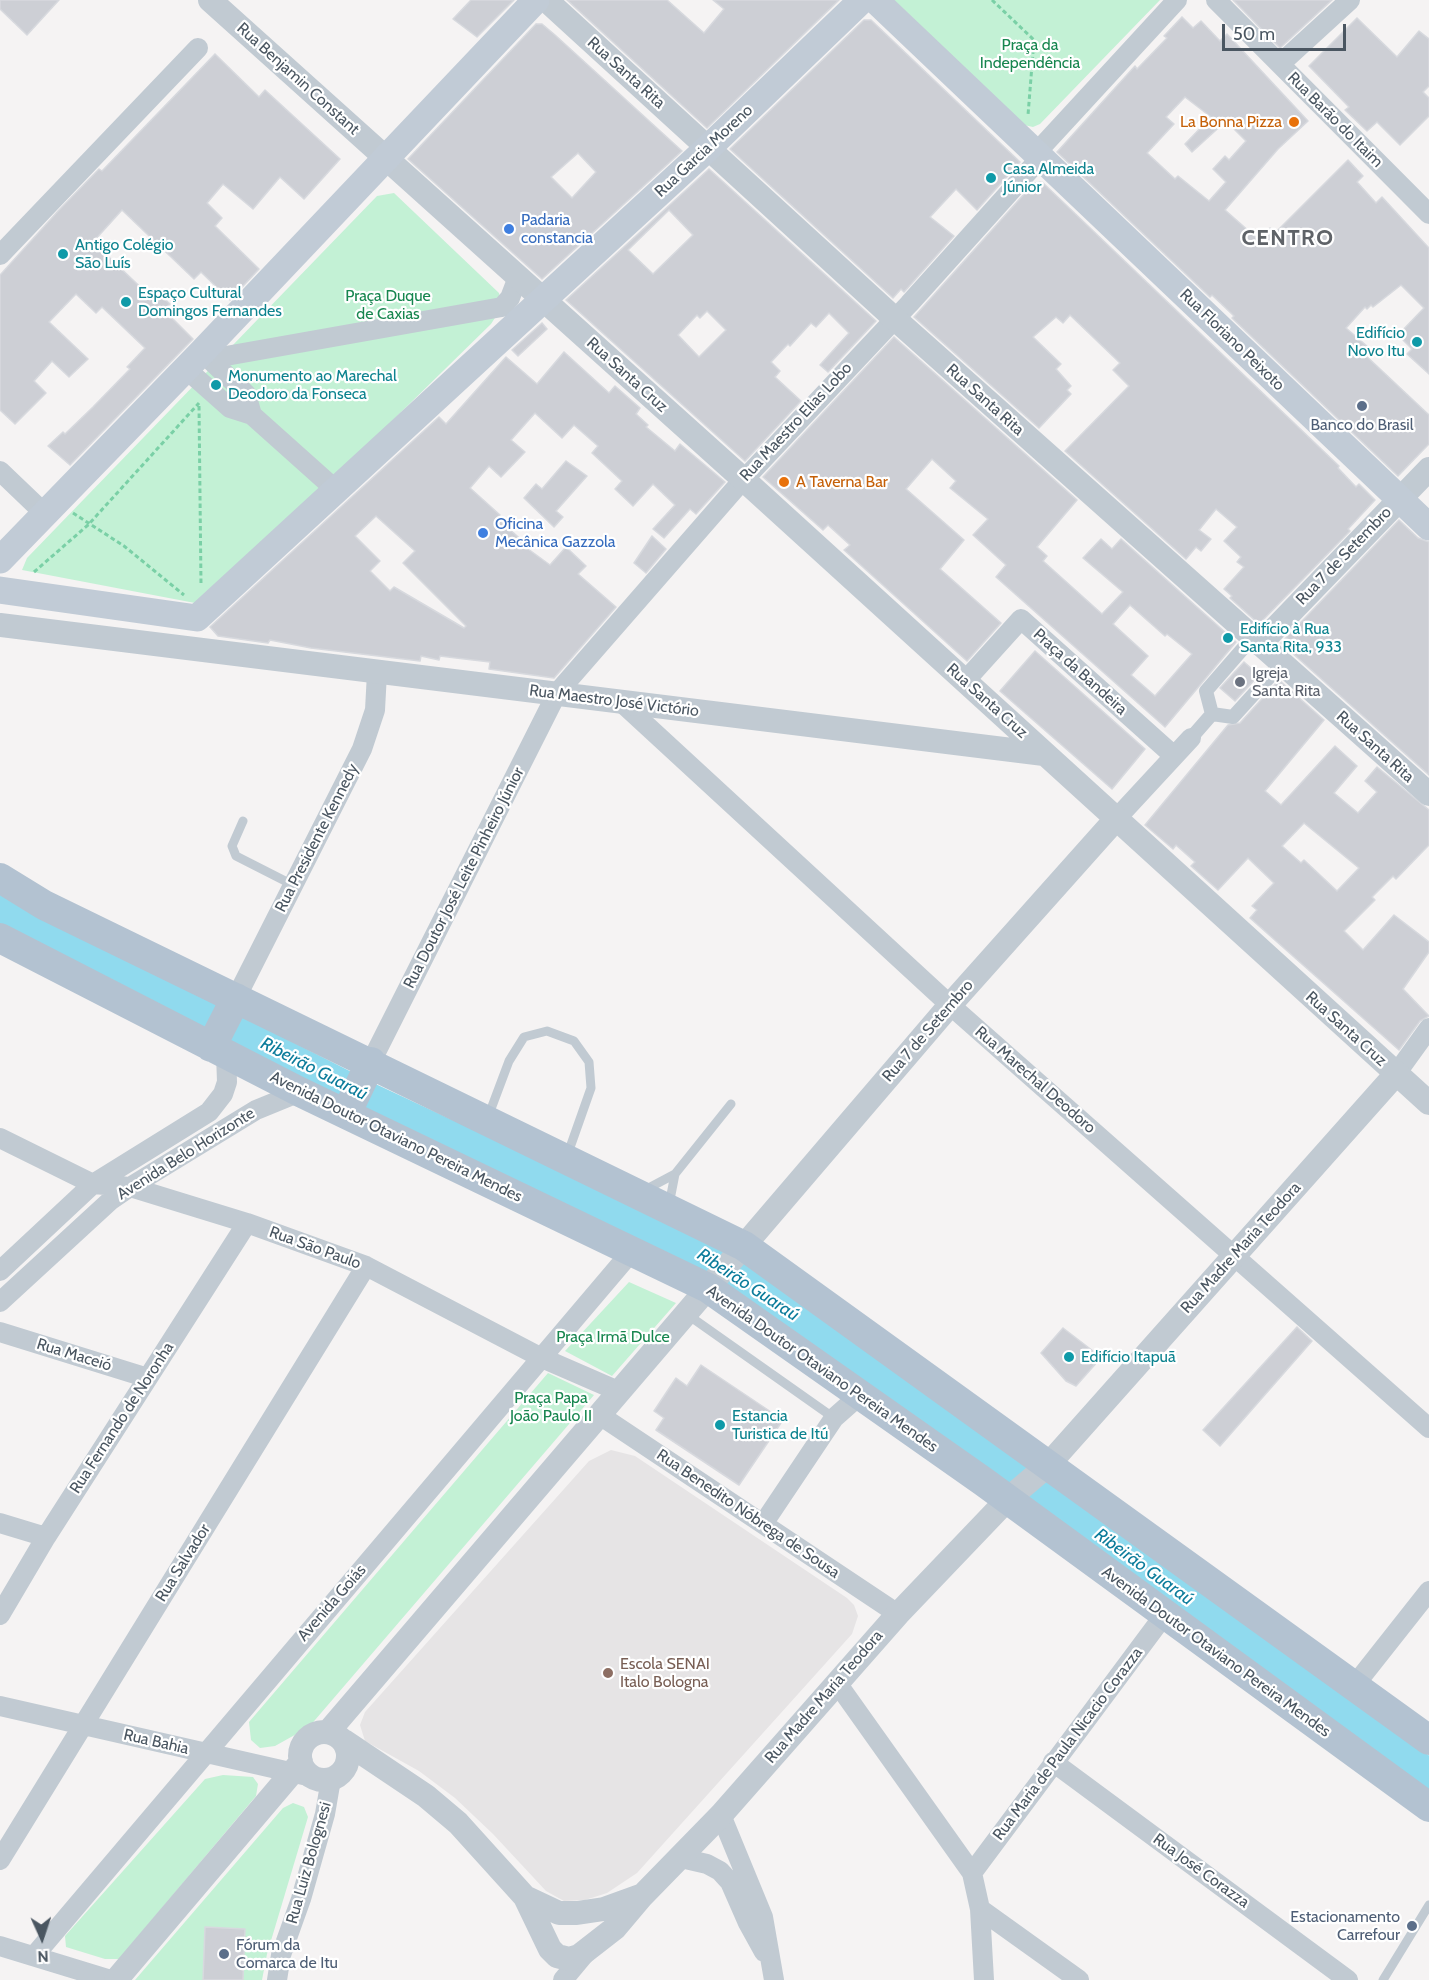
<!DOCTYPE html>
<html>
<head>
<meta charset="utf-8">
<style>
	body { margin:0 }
	#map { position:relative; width:1429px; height:1980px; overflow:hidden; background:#f5f3f3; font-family:Cabin,sans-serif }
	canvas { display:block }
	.north { position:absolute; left:12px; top:1908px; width:60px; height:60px; -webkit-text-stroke:4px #fff; paint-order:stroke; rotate:177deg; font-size:16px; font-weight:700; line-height:24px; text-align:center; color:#4a5661 }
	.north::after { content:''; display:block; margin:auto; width:21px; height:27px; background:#4a5661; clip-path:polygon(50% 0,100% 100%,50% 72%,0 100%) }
	.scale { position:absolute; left:1222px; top:24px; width:124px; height:27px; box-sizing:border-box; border:3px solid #4a5661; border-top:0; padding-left:8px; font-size:18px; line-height:21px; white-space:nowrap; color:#4a5661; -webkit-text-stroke:4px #fff; paint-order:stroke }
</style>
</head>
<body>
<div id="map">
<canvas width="1429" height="1980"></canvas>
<div class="north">N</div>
<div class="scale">50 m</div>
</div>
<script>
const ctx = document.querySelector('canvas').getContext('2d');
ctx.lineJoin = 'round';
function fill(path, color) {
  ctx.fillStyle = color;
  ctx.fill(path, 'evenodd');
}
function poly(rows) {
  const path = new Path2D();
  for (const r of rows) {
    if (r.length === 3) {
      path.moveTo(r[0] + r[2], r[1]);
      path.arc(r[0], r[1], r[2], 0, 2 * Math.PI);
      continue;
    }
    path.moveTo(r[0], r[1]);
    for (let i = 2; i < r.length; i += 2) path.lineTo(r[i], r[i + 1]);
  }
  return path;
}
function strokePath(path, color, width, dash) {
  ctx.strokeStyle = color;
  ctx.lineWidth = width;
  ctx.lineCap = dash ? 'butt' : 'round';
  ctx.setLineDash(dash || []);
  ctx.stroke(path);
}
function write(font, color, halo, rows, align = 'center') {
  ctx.font = font + ' Cabin,sans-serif';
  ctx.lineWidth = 4.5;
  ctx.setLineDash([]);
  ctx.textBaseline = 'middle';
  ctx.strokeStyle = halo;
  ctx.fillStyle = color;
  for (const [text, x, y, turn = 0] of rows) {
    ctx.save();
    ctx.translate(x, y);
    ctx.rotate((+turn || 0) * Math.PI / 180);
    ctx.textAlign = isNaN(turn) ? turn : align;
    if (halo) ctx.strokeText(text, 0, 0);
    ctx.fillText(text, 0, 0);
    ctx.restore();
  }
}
fill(poly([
	[611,1450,635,1456,847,1598,854,1605,858,1616,852,1634,637,1873,607,1893,585,1900,564,1901,546,1891,493,1834,455,1798,419,1771,365,1741,360,1725,365,1712,589,1461]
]), '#e6e4e5');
fill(poly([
	[894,0,1160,0,1040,124,1033,127,1024,125],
	[394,193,499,293,502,307,491,324,345,467,195,603,22,570,27,558,377,196],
	[629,1282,676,1303,612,1376,565,1351],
	[548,1373,594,1395,309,1727,275,1746,260,1748,251,1740,249,1722],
	[223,1775,253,1777,258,1784,256,1796,119,1959,105,1959,66,1947,65,1936,205,1779],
	[293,1803,304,1807,308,1817,267,1954,262,1980,135,1980,283,1808]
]), '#c3f1d5');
strokePath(poly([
	[0,910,366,1096,699,1252,744,1278,1429,1774]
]), '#90daee', 30);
const building = poly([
	[0,0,59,0,27,35,0,9,0,0],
	[471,0,514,0,477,37,453,19,471,0],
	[567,0,667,0,704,33,724,9,713,0,839,0,707,128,567,0],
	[1233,0,1332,0,1280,48,1233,0],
	[1182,17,1193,28,1201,21,1220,41,1227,34,1308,121,1278,149,1225,210,1259,240,1270,228,1275,233,1348,160,1363,176,1357,182,1376,203,1382,197,1429,248,1429,374,1407,354,1412,349,1398,335,1424,308,1401,285,1373,307,1371,305,1367,309,1365,307,1346,328,1368,347,1363,353,1429,415,1429,444,1398,476,1232,318,1234,316,1212,295,1210,297,1057,152,1135,66,1137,69,1167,38,1164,36,1182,17],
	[1185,97,1211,117,1185,144,1192,152,1226,121,1246,141,1229,160,1225,156,1213,169,1226,182,1209,201,1178,176,1175,179,1147,153,1174,124,1166,117,1185,97],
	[1357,18,1397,57,1419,31,1429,39,1429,86,1423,92,1429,98,1429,116,1400,145,1377,122,1367,131,1345,110,1349,107,1309,66,1357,18],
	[864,20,871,20,1020,162,977,210,956,189,930,217,954,236,904,292,901,289,893,298,730,149,864,20],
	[536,24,542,24,555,35,682,151,542,279,408,159,536,24],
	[578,153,596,172,572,198,551,177,578,153],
	[215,54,259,97,265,90,340,159,304,199,280,177,253,209,223,184,207,203,222,218,215,226,259,269,230,300,201,272,194,279,122,210,93,242,153,299,158,293,170,304,164,310,193,339,70,465,48,446,63,432,65,434,93,407,130,369,127,367,145,348,102,307,96,313,76,294,49,322,88,359,69,377,52,361,34,381,46,393,15,424,0,410,0,275,59,210,99,169,102,171,215,54],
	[709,169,876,321,828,372,820,365,849,333,829,313,816,327,811,323,790,346,788,344,771,362,780,371,775,377,801,401,745,461,566,300,709,169],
	[669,210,693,235,653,274,628,250,669,210],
	[707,311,726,330,699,357,678,335,697,315,700,318,707,311],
	[1042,182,1339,466,1338,468,1356,487,1359,484,1375,500,1348,529,1350,531,1259,624,1230,598,1232,596,1224,589,1244,567,1237,562,1241,557,1224,541,1237,527,1216,509,1199,530,1211,539,1201,551,1196,547,1186,559,1065,451,1129,386,1113,370,1120,363,1070,315,1063,323,1056,317,1033,337,1061,364,1056,369,1071,386,1067,390,1071,394,1039,428,914,317,1034,183,1042,182],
	[542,323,547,329,518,356,512,350,542,323],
	[894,337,1077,500,1037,547,1047,556,1043,561,1102,614,1123,592,1083,558,1101,539,1112,549,1121,539,1236,642,1165,727,996,577,1006,565,973,535,988,519,950,488,956,481,932,459,906,489,964,540,940,569,1001,623,967,661,844,550,850,545,828,525,823,530,763,477,894,337],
	[1130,605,1165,636,1167,634,1192,654,1155,696,1131,675,1148,656,1113,624,1130,605],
	[564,352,609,393,615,386,640,408,636,414,648,425,646,427,675,451,680,444,725,482,696,514,690,509,664,538,653,529,675,505,653,484,633,506,615,489,622,481,592,453,598,446,574,425,562,438,535,413,511,440,525,452,501,477,489,466,470,488,500,515,497,518,526,544,524,546,550,565,566,547,586,566,578,574,616,607,554,678,489,669,490,662,456,658,440,656,439,660,421,656,420,661,311,648,270,640,268,643,218,636,210,627,439,417,446,424,506,357,537,384,564,352],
	[376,516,415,551,403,563,466,626,464,628,394,587,390,591,370,571,380,561,355,536,376,516],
	[566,461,587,476,556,511,563,517,554,527,524,498,536,484,542,489,566,461],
	[1399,520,1418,538,1429,542,1429,775,1281,643,1399,520],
	[652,536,666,549,646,573,634,563,652,536],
	[1035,651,1145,749,1112,789,1000,691,1035,651],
	[1244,662,1259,675,1235,701,1220,688,1244,662],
	[1279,680,1324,720,1265,791,1281,805,1335,746,1357,766,1334,793,1358,813,1377,792,1365,781,1377,767,1429,810,1429,845,1396,879,1393,876,1372,897,1375,900,1344,931,1363,950,1394,915,1429,942,1429,952,1403,989,1429,1016,1420,1021,1399,1050,1250,918,1257,910,1252,906,1274,883,1248,858,1218,890,1191,866,1195,862,1176,845,1173,849,1145,825,1228,725,1240,723,1279,680],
	[1304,823,1359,868,1337,891,1304,860,1301,863,1282,846,1304,823],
	[1297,1327,1312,1341,1220,1446,1203,1430,1297,1327],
	[1063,1328,1093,1351,1093,1355,1099,1360,1076,1386,1066,1381,1041,1353,1063,1328],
	[701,1365,783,1420,739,1485,656,1430,664,1418,654,1411,676,1378,687,1386,701,1365],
	[205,1927,245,1929,243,1980,203,1980,205,1927]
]);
fill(building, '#cdcfd5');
strokePath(building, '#d7d9de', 1.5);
strokePath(poly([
	[992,0,1034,40,1028,115],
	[199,406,201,585],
	[73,513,124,546,184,595],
	[34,572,88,525,199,403]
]), '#7ad0a6', 3, [4.5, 3]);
strokePath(poly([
	[243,821,232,846,236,856,293,885],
	[488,1117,509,1061,524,1037,547,1031,574,1041,589,1062,591,1088,567,1156],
	[643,1191,675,1174,731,1104],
	[669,1205,675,1174],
	[688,1315,834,1418],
	[1383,1980,1429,1905]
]), '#c1cad2', 9);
strokePath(poly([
	[1212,714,1233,717,1282,663],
	[1191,738,1212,714,1206,691,1253,637]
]), '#c1cad2', 14);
strokePath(poly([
	[1216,0,1429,214],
	[1280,64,1350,0],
	[0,255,198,48],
	[203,353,246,394,252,415],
	[209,359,502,307,510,298,518,277],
	[186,369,230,408,252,415,337,491],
	[0,471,45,514],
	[965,681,1021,619,1174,756],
	[620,701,950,1005,1429,1428],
	[1116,819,1191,738],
	[236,998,362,749,375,710,377,673],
	[371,1062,557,693,734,490,909,304,1034,165,1036,153,1177,0],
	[1396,1074,1429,1028],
	[0,1138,93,1184,130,1187,247,1223,366,1266,542,1358,618,1391],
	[0,1271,93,1184,209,1112,223,1094,227,1082,226,1054],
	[0,1302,111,1200,130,1187,256,1110,300,1092],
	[0,1332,148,1378],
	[598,1414,898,1614],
	[0,1523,46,1537],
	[763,1524,834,1418,860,1395],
	[0,1615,46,1537,247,1223],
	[837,1683,972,1873,980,1909,984,1980],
	[1354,1686,1429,1591],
	[0,1706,312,1777],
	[1053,1762,1348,1980],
	[721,1815,763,1917,774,1980],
	[681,1858,707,1864,720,1871,730,1882,748,1923,764,1952],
	[0,1860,366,1266],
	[972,1873,1165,1614],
	[980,1909,1079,1980],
	[0,1946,111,1980],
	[34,1956,632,1251],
	[277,1980,281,1955,301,1899,325,1814,331,1779],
	[563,1980,587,1951]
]), '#c1cad2', 20);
strokePath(poly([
	[210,0,743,479,1429,1103],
	[546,0,895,319,1429,794],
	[0,625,1044,754],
	[1260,644,1429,469],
	[324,1756,24],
	[328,1732,950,1005,1116,819],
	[344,1741,426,1796,458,1823,525,1897,550,1949,557,1956,569,1959,579,1956,615,1928,642,1896,721,1815,898,1614,1007,1500,1048,1465,1396,1074],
	[525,1897,559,1913,577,1913,604,1909,640,1896],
	[116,1980,301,1762]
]), '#c1cad2', 24);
strokePath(poly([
	[875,0,1429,527],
	[0,560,202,352,536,0],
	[0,590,197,618,708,148,862,0]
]), '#c1cbd6', 27);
strokePath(poly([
	[0,878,44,905,744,1246,1429,1740],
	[0,938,300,1092,708,1288,984,1482,1429,1807],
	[211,1047,236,998],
	[346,1114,371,1062]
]), '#b3c2d1', 30);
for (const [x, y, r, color] of [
	[1294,122,6,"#e8710a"],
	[991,178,6,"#0f9aa8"],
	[509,229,6,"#3f7fe0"],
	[63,254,6,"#0f9aa8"],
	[126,302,6,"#0f9aa8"],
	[1417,342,6,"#0f9aa8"],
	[216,385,6,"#0f9aa8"],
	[1362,406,6,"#5c6f8a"],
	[784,482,6,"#e8710a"],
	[483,533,6,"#3f7fe0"],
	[1228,638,6,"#0f9aa8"],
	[1240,682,6,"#6b7280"],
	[1069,1357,6,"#0f9aa8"],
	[720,1425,6,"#0f9aa8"],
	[608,1673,6,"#8d6e63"],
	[1412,1926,6,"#5c6f8a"],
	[224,1954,6,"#5c6f8a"]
]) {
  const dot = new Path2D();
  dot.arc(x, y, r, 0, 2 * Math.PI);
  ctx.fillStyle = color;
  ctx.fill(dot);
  strokePath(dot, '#fff', 2);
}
write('16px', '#17864f', '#fff', [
	["Praça da",1030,45],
	["Independência",1030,63],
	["Praça Duque",388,296],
	["de Caxias",388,314],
	["Praça Irmã Dulce",613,1337],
	["Praça Papa",551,1398],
	["João Paulo II",551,1416]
]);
write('16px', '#4a5661', '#fff', [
	["Rua Santa Rita",626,73,42],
	["Rua Benjamin Constant",298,79,42],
	["Rua Barão do Itaim",1335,120,45],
	["Rua Garcia Moreno",704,151,-43],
	["Rua Floriano Peixoto",1232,340,44],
	["Rua Santa Cruz",627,375,42],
	["Rua Santa Rita",985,400,42],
	["Rua Maestro Elias Lobo",796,422,-47],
	["Rua 7 de Setembro",1344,556,-46],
	["Praça da Bandeira",1080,672,42],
	["Rua Maestro José Victório",614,701,7],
	["Rua Santa Cruz",987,701,42],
	["Rua Santa Rita",1375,747,42],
	["Rua Presidente Kennedy",317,838,-63],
	["Rua Doutor José Leite Pinheiro Júnior",464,878,-63],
	["Rua Santa Cruz",1346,1029,42],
	["Rua 7 de Setembro",928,1031,-49],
	["Rua Marechal Deodoro",1035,1080,41],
	["Avenida Doutor Otaviano Pereira Mendes",396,1137,26],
	["Avenida Belo Horizonte",186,1154,-32],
	["Rua São Paulo",315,1248,20],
	["Rua Madre Maria Teodora",1241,1248,-48],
	["Rua Maceió",74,1355,17],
	["Avenida Doutor Otaviano Pereira Mendes",822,1369,35],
	["Rua Fernando de Noronha",122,1418,-57],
	["Rua Benedito Nóbrega de Sousa",748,1514,34],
	["Rua Salvador",183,1563,-58],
	["Avenida Goiás",332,1603,-49],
	["Avenida Doutor Otaviano Pereira Mendes",1216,1652,36],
	["Rua Madre Maria Teodora",824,1697,-49],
	["Rua Bahia",156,1742,13],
	["Rua Maria de Paula Nicacio Corazza",1068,1744,-53],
	["Rua Luiz Bolognesi",309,1863,-74],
	["Rua José Corazza",1201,1871,36]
]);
write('16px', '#c56008', '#fff', [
	["La Bonna Pizza",1282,122],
	["A Taverna Bar",796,482,"left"]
], 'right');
write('16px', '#0d838f', '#fff', [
	["Casa Almeida",1003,169],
	["Júnior",1003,187],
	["Antigo Colégio",75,245],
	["São Luís",75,263],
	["Espaço Cultural",138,293],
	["Domingos Fernandes",138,311],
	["Edifício",1405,333,"right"],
	["Novo Itu",1405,351,"right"],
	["Monumento ao Marechal",228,376],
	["Deodoro da Fonseca",228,394],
	["Edifício à Rua",1240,629],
	["Santa Rita, 933",1240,647],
	["Edifício Itapuã",1081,1357],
	["Estancia",732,1416],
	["Turistica de Itú",732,1434]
], 'left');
write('16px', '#366cbe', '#fff', [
	["Padaria",521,220],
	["constancia",521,238],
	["Oficina",495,524],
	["Mecânica Gazzola",495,542]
], 'left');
write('16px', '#4e5e75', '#fff', [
	["Banco do Brasil",1362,425],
	["Estacionamento",1400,1917,"right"],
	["Carrefour",1400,1935,"right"],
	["Fórum da",236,1945,"left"],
	["Comarca de Itu",236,1963,"left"]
]);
write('16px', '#5b616d', '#fff', [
	["Igreja",1252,673],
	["Santa Rita",1252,691]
], 'left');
write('16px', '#785e54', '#fff', [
	["Escola SENAI",620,1664],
	["Italo Bologna",620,1682]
], 'left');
write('italic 18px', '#0c7c9b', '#fff', [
	["Ribeirão Guaraú",314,1069,27],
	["Ribeirão Guaraú",748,1285,33],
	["Ribeirão Guaraú",1144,1567,36]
]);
ctx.letterSpacing = '1.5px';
write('bold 22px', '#5f6368', '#fff', [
	["CENTRO",1288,239]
]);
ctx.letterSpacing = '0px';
</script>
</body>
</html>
